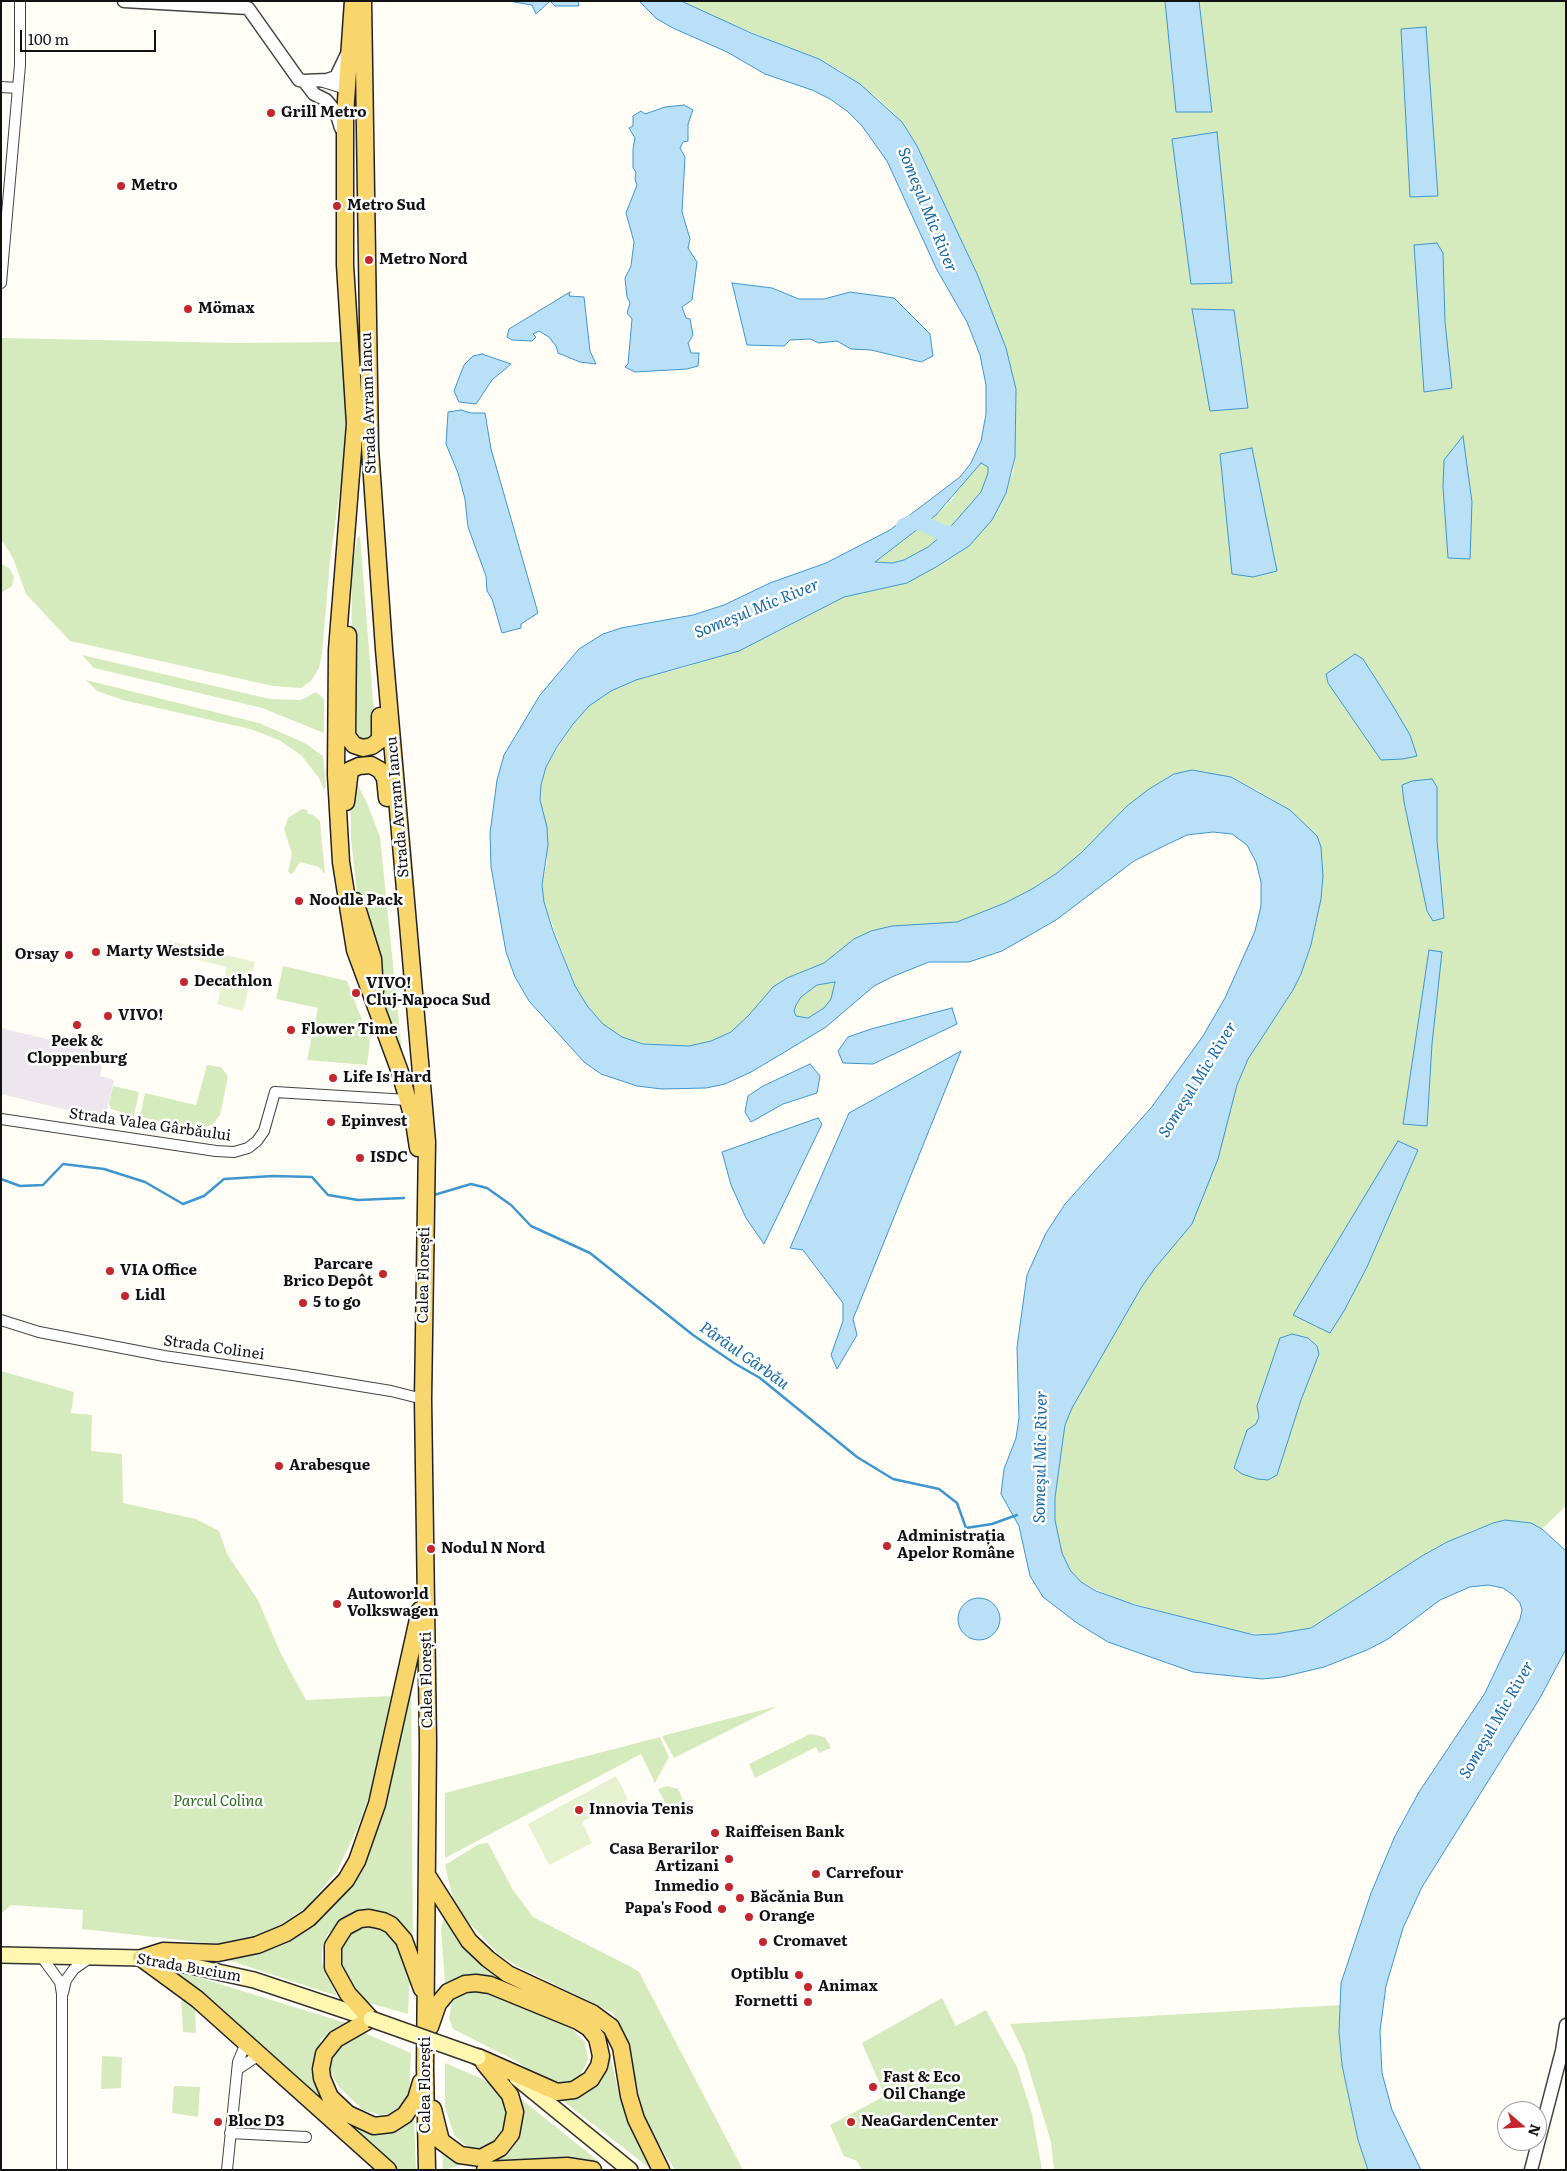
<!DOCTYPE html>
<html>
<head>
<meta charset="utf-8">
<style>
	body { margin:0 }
	#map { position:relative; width:1567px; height:2171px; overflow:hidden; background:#fffdf5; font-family:Literata,serif }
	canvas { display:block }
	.frame { position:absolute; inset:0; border:2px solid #111; pointer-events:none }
	.north { position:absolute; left:1497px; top:2101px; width:50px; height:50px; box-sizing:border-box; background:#fff; border:1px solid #a0a0a0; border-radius:50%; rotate:109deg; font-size:14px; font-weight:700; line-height:20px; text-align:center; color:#111 }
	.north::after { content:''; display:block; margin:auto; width:18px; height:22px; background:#c4262e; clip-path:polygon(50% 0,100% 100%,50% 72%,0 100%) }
	.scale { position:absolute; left:20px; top:30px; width:136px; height:22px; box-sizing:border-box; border:2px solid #111; border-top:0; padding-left:6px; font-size:15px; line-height:18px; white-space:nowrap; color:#111; -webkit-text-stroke:4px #fff; paint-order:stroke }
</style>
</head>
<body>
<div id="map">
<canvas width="1567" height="2171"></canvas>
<div class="frame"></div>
<div class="north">N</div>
<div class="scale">100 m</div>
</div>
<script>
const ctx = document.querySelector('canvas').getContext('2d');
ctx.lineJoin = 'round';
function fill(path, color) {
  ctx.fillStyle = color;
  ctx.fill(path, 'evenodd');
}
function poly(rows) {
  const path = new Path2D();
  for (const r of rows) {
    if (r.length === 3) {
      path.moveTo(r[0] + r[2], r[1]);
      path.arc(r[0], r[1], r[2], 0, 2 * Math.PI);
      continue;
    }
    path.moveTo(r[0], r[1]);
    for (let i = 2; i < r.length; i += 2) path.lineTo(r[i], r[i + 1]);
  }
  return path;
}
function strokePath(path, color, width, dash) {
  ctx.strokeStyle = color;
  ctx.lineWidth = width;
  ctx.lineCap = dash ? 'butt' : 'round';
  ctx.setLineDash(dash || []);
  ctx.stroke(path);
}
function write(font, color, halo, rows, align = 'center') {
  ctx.font = font + ' Literata,serif';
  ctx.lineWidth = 5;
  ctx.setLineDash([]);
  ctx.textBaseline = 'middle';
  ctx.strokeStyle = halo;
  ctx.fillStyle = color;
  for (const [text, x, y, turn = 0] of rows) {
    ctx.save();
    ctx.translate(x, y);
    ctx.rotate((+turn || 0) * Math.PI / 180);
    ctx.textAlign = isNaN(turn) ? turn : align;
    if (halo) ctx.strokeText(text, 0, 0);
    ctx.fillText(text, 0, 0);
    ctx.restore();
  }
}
fill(poly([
	[1,1028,105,1053,100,1076,114,1080,105,1119,1,1094]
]), '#eee6ef');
fill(poly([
	[681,1,1566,1,1566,1506,1542,1529,1520,1521,1493,1523,1471,1531,1422,1556,1311,1628,1275,1634,1238,1633,1114,1598,1081,1582,1070,1570,1062,1554,1055,1520,1055,1498,1065,1425,1072,1408,1248,1059,1293,990,1311,945,1317,921,1290,810,1257,790,1231,777,1174,774,1149,789,1127,806,1081,853,1057,873,1032,889,1005,903,957,922,935,925,839,953,824,963,787,978,773,987,749,1015,731,1032,711,1041,689,1046,665,1045,643,1044,622,1037,603,1024,588,1007,575,986,544,902,542,885,547,863,547,827,540,800,541,785,546,767,573,724,589,706,611,691,636,680,687,667,772,635,844,597,907,583,953,557,969,546,1000,506,1013,472,1015,457,1016,389,999,330,968,256,917,146,902,122,879,99,838,69,819,59,718,19],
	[1,338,238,343,340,342,347,399,343,467,330,561,322,653,319,668,311,681,301,688,273,686,70,641,26,594,13,558,1,539],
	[981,463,988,467,988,473,981,492,946,532,928,547,904,560,892,563,874,562,936,515,950,502,975,467],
	[360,535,375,727,374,738,364,743,351,733,352,570,357,539],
	[1,564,9,568,14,577,12,586,1,593],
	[82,655,270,699,301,700,316,692,324,699,324,733,262,708,94,668],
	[86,680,259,723,305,743,323,756,326,786,324,790,319,778,302,756,279,740,250,729,123,700,97,691],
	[350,783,357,783,367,803,380,837,402,1053,385,1004,383,985,357,894,351,838],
	[302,809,307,810,307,813,313,815,320,821,325,874,319,867,300,862,293,873,290,874,288,871,292,854,284,829,288,818],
	[283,966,347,981,370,1041,367,1065,307,1060,318,1008,276,999],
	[835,982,831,999,824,1008,808,1018,796,1016,794,1011,796,1004,801,997,817,985],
	[207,1065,221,1067,228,1076,220,1115,213,1124,198,1130,140,1117,145,1093,196,1105],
	[113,1086,139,1092,134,1116,111,1109,109,1104],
	[1,1371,74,1392,71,1413,92,1415,91,1451,122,1454,123,1503,196,1519,219,1531,227,1554,258,1600,281,1654,306,1700,391,1696,370,1793,358,1827,337,1871,307,1907,269,1932,217,1944,82,1929,83,1910,11,1905,1,1914],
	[411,1673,413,1947,393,1917,376,1911,361,1911,342,1919,327,1935,322,1948,322,1963,337,1996,222,1958,285,1941,348,1879],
	[778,1706,674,1758,662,1736],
	[810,1734,825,1737,831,1748,819,1753,816,1747,755,1778,749,1764],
	[660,1737,669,1757,655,1783,641,1754,445,1858,445,1793],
	[667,1786,678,1789,688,1811,673,1818,658,1789],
	[488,1843,513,1890,533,1917,633,1968,639,1972,743,2170,675,2170,650,2130,643,2111,626,2040,613,2013,517,1966,499,1955,455,1908,445,1865,479,1844],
	[444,1917,463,1944,601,2030,607,2041,620,2099,632,2132,652,2170,558,2097,590,2086,600,2041,477,1975,460,1977,445,1983,441,1929],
	[369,1925,385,1931,398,1945,410,1965,408,2014,366,2002,347,1983,339,1966,339,1950,345,1938,355,1929],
	[171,1971,184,1973,346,2023,321,2039,313,2065,326,2093,360,2121,405,2123,414,2117,416,2170,395,2170],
	[474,1988,490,1992,572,2029,585,2042,588,2060,580,2076,568,2083,557,2083,539,2077,516,2061,453,2029,449,2018,452,2002,463,1991],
	[181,1996,195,2006,196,2033,183,2032],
	[942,1998,956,2026,986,2010,1017,2067,1032,2114,1042,2170,862,2170,857,2161,844,2156,830,2125,885,2096,862,2043],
	[1341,2005,1339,2032,1342,2065,1358,2140,1368,2170,1054,2170,1051,2142,1024,2053,1010,2024],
	[362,2032,411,2053,409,2097,404,2107,394,2113,380,2115,363,2110,339,2087,331,2074,330,2062,335,2048],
	[102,2056,122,2057,121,2088,101,2089],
	[445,2063,483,2079,502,2092,509,2118,505,2132,496,2143,486,2149,475,2149,465,2145,454,2135,445,2107],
	[174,2086,200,2087,198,2117,172,2113],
	[517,2095,532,2108,601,2163,556,2157,474,2162,443,2170,442,2146,453,2153,508,2147]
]), '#d5ebbd');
fill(poly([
	[169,941,255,962,243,1011,217,1004,227,967,166,952],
	[616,1776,628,1799,582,1822,592,1843,549,1865,528,1824]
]), '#e6f2cf');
const water = poly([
	[508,1,578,1,579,6,555,6,550,1,536,14,532,5,508,1],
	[639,1,681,1,751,33,819,59,860,84,902,122,917,146,978,276,1006,348,1016,389,1015,457,1006,493,992,520,969,546,936,567,907,583,844,597,739,651,636,680,611,691,589,706,573,724,557,747,546,767,541,785,540,800,547,827,548,845,542,885,544,902,553,931,575,986,588,1007,603,1024,622,1037,643,1044,689,1046,711,1041,731,1032,749,1015,773,987,787,978,824,963,854,939,871,931,892,926,957,922,1005,903,1032,889,1057,873,1081,853,1127,806,1149,789,1174,774,1192,770,1231,777,1290,810,1317,836,1321,847,1323,876,1321,899,1311,945,1301,974,1293,990,1248,1059,1237,1085,1218,1159,1192,1224,1155,1268,1141,1288,1072,1408,1065,1425,1062,1446,1055,1498,1055,1520,1062,1553,1070,1570,1081,1582,1096,1591,1135,1605,1254,1635,1275,1634,1311,1628,1422,1556,1447,1542,1493,1523,1505,1520,1531,1523,1542,1529,1566,1551,1566,1649,1540,1698,1422,1887,1403,1928,1386,1986,1380,2031,1382,2073,1392,2110,1421,2170,1368,2170,1358,2140,1342,2065,1339,2032,1341,1983,1371,1893,1395,1836,1419,1792,1485,1693,1520,1619,1522,1610,1520,1603,1513,1595,1503,1588,1488,1585,1470,1587,1440,1600,1388,1639,1367,1650,1324,1667,1282,1677,1262,1679,1193,1672,1108,1642,1077,1623,1043,1597,1030,1576,1019,1526,1001,1494,1004,1469,1016,1438,1019,1418,1017,1347,1027,1275,1046,1233,1065,1204,1151,1108,1203,1036,1225,998,1255,931,1261,906,1261,882,1256,862,1247,845,1232,834,1213,832,1187,835,1166,845,1134,861,1056,920,1002,951,969,962,929,962,894,976,874,986,826,1027,778,1056,751,1072,725,1084,706,1088,662,1089,637,1086,601,1074,584,1062,529,1001,515,977,506,952,491,867,490,833,497,780,504,755,540,695,579,649,603,634,621,628,693,615,724,605,770,583,826,563,890,530,960,477,971,463,981,441,986,414,986,385,980,355,967,322,937,270,887,161,862,126,847,111,830,99,812,90,765,74,727,52,673,28,657,19,639,1],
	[981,463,988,467,988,473,981,492,946,532,928,547,904,560,892,563,875,562,936,515,981,463],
	[835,982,831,999,824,1008,808,1018,796,1016,794,1011,796,1005,801,997,817,985,835,982],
	[1165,1,1199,1,1212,112,1176,112,1165,1],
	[1426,27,1438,196,1410,197,1401,29,1426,27],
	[684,105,693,110,688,124,688,141,683,142,680,148,685,157,682,212,690,239,688,248,697,262,692,300,682,307,686,318,690,319,693,335,688,343,691,353,699,353,698,366,687,369,635,372,625,367,628,364,632,319,627,313,630,303,627,297,625,278,631,266,634,242,626,213,637,185,635,179,636,172,633,168,633,149,635,138,629,128,633,126,633,116,641,111,645,114,665,107,684,105],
	[1217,132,1232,283,1191,284,1172,139,1217,132],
	[1437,243,1443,253,1445,322,1452,388,1424,392,1414,245,1437,243],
	[732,283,772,288,799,299,824,299,850,292,894,298,930,334,933,356,921,362,871,350,851,349,837,341,819,343,810,339,790,340,784,346,747,345,732,283],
	[570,292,569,296,584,297,590,351,596,364,580,362,558,353,556,346,549,337,539,331,533,334,536,337,532,341,512,340,507,337,509,329,570,292],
	[1192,309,1234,310,1248,408,1210,411,1192,309],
	[482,354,511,364,492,380,476,404,459,402,454,391,464,365,473,356,482,354],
	[461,410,471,413,485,413,491,449,538,613,521,624,521,628,502,633,492,599,487,591,486,576,468,527,465,499,458,473,446,444,448,412,461,410],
	[1463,436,1472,502,1470,559,1448,558,1443,487,1444,460,1463,436],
	[1252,448,1277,571,1253,577,1232,574,1220,454,1252,448],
	[1355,654,1363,659,1393,706,1410,735,1417,756,1403,759,1381,760,1328,683,1326,674,1355,654],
	[1432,779,1437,787,1437,840,1444,918,1433,921,1427,911,1404,802,1402,785,1412,781,1432,779],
	[1429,950,1442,952,1432,1044,1427,1126,1403,1124,1429,950],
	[952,1008,957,1024,873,1064,843,1063,838,1051,848,1037,871,1029,952,1008],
	[961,1051,853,1319,857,1335,837,1369,831,1355,843,1321,843,1303,803,1250,790,1248,849,1113,961,1051],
	[810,1064,820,1076,817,1093,783,1104,751,1122,745,1112,748,1096,763,1086,810,1064],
	[818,1118,822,1124,764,1244,746,1218,731,1185,722,1152,818,1118],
	[1398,1141,1418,1150,1367,1267,1344,1311,1330,1333,1293,1315,1398,1141],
	[1292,1334,1308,1338,1317,1346,1319,1354,1301,1400,1277,1475,1268,1480,1257,1479,1242,1474,1234,1468,1247,1430,1256,1424,1259,1417,1257,1406,1280,1338,1292,1334],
	[979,1619,21]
]);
fill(water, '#b9e0f7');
strokePath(water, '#3f96cf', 1);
strokePath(poly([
	[1,1179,20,1186,43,1185,63,1164,104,1169,145,1182,183,1204,204,1196,224,1179,273,1176,312,1177,328,1195,358,1200,404,1198],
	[434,1195,471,1184,487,1188,511,1205,531,1226,590,1253,693,1335,734,1363,760,1378,857,1457,893,1479,939,1489,957,1503,966,1528,992,1524,1017,1515]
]), '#3f96cf', 2.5);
strokePath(poly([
	[904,526,914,522,923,523,942,533,954,534]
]), '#b9e0f7', 16);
const minor = poly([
	[320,81,346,89],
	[1,87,18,88],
	[1,283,20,65,20,1],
	[1,1119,216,1151,234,1152,248,1148,257,1141,264,1131,275,1092,408,1100],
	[1,1320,39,1332,164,1356,293,1375,391,1391,423,1399],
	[41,1956,60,1982,62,1994,62,2170],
	[63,1993,66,1980,74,1969,91,1957],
	[238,2069,259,2055],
	[230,2133,306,2137],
	[227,2170,238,2062,246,2043]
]);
const tertiary = poly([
	[124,1,248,8,299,80,304,81,314,94,326,100,336,112,341,128],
	[304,81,327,80,336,77,346,56],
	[1531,2170,1562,2051,1566,2025]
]);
const secondary = poly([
	[1,1955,141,1958,191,1966,254,1980,371,2019],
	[517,2078,630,2170]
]);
const primary = poly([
	[353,1,345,115,345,265,355,424,337,650,336,775,341,862,355,950,400,1072,414,1122,418,1148],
	[363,1,370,448,384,649,427,1142,423,1399,428,1742,425,2068,427,2170],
	[348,635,347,736,354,745,363,748,372,746,380,740,380,716],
	[346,802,350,770,359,766,371,765,380,770,385,778,387,798],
	[355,901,373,959,375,991],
	[429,1878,469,1941,488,1959,508,1974,592,2013,611,2027,621,2047,629,2096,636,2119,661,2170],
	[141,1958,163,1951,218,1953,257,1945,286,1933,309,1918,346,1880,357,1861,377,1804,420,1610],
	[141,1958,197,1999,388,2170],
	[430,2027,438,2004,448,1992,465,1984,476,1983,490,1985,578,2021,589,2028,597,2038,601,2056,599,2066,591,2079,574,2090,557,2092,478,2057],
	[421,2082,416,2099,405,2115,391,2124,374,2126,348,2114,330,2097,322,2078,321,2069,324,2054,336,2039,371,2019,348,1994,333,1967,333,1946,345,1927,360,1919,369,1918,383,1921,391,1925,404,1940,422,1989],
	[433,2109,441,2141,460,2155,481,2158,500,2148,511,2134,515,2112,510,2095,484,2063],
	[485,2170,567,2166,593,2170]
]);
strokePath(minor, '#444', 12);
strokePath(tertiary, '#444', 15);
strokePath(secondary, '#333', 18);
strokePath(primary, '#222', 19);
strokePath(minor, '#fff', 10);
strokePath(tertiary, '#fff', 12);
strokePath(secondary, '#fff6b0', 15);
strokePath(primary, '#f9d66b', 16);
const secondaryBridge = poly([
	[371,2019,478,2057]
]);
strokePath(secondaryBridge, '#333', 18, []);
strokePath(secondaryBridge, '#fff6b0', 15);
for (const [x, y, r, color] of [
	[271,113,5,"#c4262e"],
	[121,186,5,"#c4262e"],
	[337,206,5,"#c4262e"],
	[369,260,5,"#c4262e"],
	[188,309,5,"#c4262e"],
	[299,901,5,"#c4262e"],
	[96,952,5,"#c4262e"],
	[69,955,5,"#c4262e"],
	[184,982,5,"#c4262e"],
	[356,993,5,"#c4262e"],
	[108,1016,5,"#c4262e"],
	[77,1025,5,"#c4262e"],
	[291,1030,5,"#c4262e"],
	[333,1078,5,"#c4262e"],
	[331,1122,5,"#c4262e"],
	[360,1158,5,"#c4262e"],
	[110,1271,5,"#c4262e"],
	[383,1274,5,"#c4262e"],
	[125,1296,5,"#c4262e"],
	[303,1303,5,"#c4262e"],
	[279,1466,5,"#c4262e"],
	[887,1546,5,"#c4262e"],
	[431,1549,5,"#c4262e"],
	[337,1604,5,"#c4262e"],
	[579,1810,5,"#c4262e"],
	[715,1833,5,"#c4262e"],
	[729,1859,5,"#c4262e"],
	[816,1874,5,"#c4262e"],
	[729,1887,5,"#c4262e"],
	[740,1898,5,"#c4262e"],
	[722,1909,5,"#c4262e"],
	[749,1917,5,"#c4262e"],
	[763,1942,5,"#c4262e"],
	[799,1975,5,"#c4262e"],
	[808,1987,5,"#c4262e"],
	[808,2002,5,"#c4262e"],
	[873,2087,5,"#c4262e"],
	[218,2122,5,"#c4262e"],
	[851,2122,5,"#c4262e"]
]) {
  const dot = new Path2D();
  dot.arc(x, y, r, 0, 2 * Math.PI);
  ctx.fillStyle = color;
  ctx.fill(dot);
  strokePath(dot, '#fff', 2);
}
write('bold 15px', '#111', '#fff', [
	["Grill Metro",281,113],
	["Metro",131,186],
	["Metro Sud",347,206],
	["Metro Nord",379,260],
	["Mömax",198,309],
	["Noodle Pack",309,901],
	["Marty Westside",106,952],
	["Orsay",59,955,"right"],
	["Decathlon",194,982],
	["VIVO!",366,984],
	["Cluj-Napoca Sud",366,1001],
	["VIVO!",118,1016],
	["Flower Time",301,1030],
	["Peek &",77,1042,"center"],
	["Cloppenburg",77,1059,"center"],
	["Life Is Hard",343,1078],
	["Epinvest",341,1122],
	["ISDC",370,1158],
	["Parcare",373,1265,"right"],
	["Brico Depôt",373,1282,"right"],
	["VIA Office",120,1271],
	["Lidl",135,1296],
	["5 to go",313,1303],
	["Arabesque",289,1466],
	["Administrația",897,1537],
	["Apelor Române",897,1554],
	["Nodul N Nord",441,1549],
	["Autoworld",347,1595],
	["Volkswagen",347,1612],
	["Innovia Tenis",589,1810],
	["Raiffeisen Bank",725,1833],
	["Casa Berarilor",719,1850,"right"],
	["Artizani",719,1867,"right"],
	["Carrefour",826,1874],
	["Inmedio",719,1887,"right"],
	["Băcănia Bun",750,1898],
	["Papa's Food",712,1909,"right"],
	["Orange",759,1917],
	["Cromavet",773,1942],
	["Optiblu",789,1975,"right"],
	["Animax",818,1987],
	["Fornetti",798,2002,"right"],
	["Fast & Eco",883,2078],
	["Oil Change",883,2095],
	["Bloc D3",228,2122],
	["NeaGardenCenter",861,2122]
], 'left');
write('15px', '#111', '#fff', [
	["Strada Avram Iancu",369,403,-92],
	["Strada Avram Iancu",398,807,-95],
	["Strada Valea Gârbăului",150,1125,8],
	["Calea Florești",424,1275,-89],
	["Strada Colinei",214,1348,8],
	["Calea Florești",427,1680,-91],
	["Strada Bucium",189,1968,10],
	["Calea Florești",426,2085,-90]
]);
write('italic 15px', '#2f6b1f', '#fff', [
	["Parcul Colina",218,1802]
]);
write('italic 16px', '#1768a6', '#fff', [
	["Someşul Mic River",927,210,68],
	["Someşul Mic River",757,609,-22],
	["Someşul Mic River",1198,1080,-58],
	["Pârâul Gârbău",744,1356,35],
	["Someşul Mic River",1041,1457,-89],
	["Someşul Mic River",1497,1720,-60]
]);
</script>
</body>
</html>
